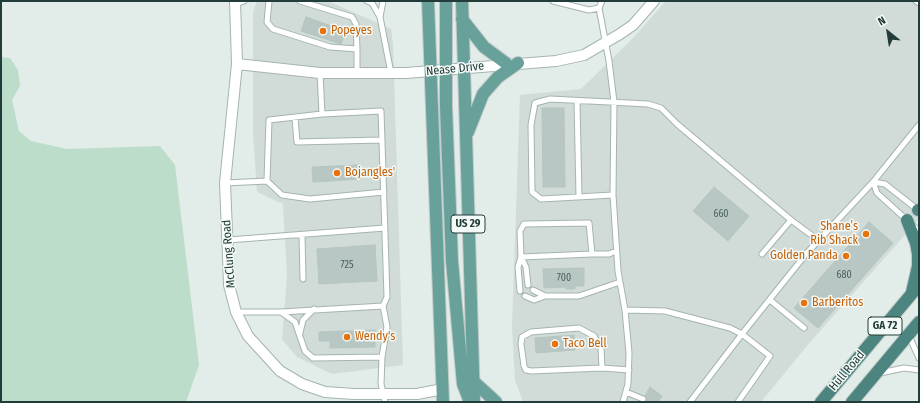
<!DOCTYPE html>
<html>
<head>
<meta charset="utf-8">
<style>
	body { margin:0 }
	#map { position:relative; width:920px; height:403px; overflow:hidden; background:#e2ece9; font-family:"Fira Sans Condensed",sans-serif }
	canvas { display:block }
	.frame { position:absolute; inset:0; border:2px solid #223d39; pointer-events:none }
	.north { position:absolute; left:868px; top:12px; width:40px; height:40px; -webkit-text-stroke:3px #f3f9f7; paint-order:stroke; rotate:330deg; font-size:11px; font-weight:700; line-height:16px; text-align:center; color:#223d39 }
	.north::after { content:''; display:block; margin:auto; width:14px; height:18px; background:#223d39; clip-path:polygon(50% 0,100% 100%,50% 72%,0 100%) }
</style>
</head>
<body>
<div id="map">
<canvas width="920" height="403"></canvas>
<div class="frame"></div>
<div class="north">N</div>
</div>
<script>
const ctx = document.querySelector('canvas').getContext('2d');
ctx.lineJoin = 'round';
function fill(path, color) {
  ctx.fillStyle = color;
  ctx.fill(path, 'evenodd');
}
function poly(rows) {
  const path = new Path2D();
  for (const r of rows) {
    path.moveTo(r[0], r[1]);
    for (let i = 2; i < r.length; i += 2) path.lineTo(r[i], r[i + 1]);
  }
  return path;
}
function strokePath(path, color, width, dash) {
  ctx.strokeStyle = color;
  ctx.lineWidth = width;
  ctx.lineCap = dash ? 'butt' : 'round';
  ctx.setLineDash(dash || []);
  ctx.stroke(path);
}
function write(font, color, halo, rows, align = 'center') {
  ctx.font = font + ' "Fira Sans Condensed",sans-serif';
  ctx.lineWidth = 3;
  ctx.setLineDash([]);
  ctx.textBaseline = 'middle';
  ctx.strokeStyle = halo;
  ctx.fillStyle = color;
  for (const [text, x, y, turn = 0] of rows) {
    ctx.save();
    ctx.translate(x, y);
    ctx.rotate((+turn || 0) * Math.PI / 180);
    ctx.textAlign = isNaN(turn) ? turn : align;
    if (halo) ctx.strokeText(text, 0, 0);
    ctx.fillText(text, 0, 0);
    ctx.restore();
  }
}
fill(poly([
	[257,1,328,1,391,29,393,44,403,365,332,374,297,357,282,339,287,277,283,204,257,192,253,133,253,12],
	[666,1,919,1,919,219,806,347,761,402,523,402,515,380,512,326,520,95,581,89,632,39]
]), '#d1dcd8');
fill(poly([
	[1,57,10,58,18,70,20,86,12,100,19,131,31,141,67,149,160,146,175,165,199,365,186,402,1,402]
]), '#bcddc9');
const building = poly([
	[306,17,346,31,341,44,301,31,306,17],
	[542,108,564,108,565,187,543,187,542,108],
	[360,165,361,179,313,182,312,167,360,165],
	[714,187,749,216,728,241,693,211,714,187],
	[869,222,893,243,818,328,794,308,869,222],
	[375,245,377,281,319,284,317,249,375,245],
	[584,268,584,286,575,286,575,289,566,289,566,287,544,288,543,269,584,268],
	[375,330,375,347,330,348,330,341,319,341,319,332,375,330],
	[574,335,575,350,536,353,535,338,574,335],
	[650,387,662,396,658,402,646,402,647,399,645,396,650,387]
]);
fill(building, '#b8c7c3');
strokePath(building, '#b5c6c1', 1);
const service = poly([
	[269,1,267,22,273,29,330,47,357,49,356,24,352,17,300,1],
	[367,1,372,3,380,17,391,73],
	[553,1,589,10,599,8,609,61,614,102,613,195,618,271,625,310,629,353,628,384,623,402],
	[916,1,919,3],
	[236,4,244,1],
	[599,8,602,1],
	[380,17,383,1],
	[357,49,357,73],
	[577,102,579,197],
	[322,114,381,111,387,297,383,306,387,327,382,357,381,384,385,402],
	[295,118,297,142,382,140],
	[267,181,282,195,310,199,384,192],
	[873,182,877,193,919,231],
	[873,182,885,184,918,210],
	[225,183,267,181,269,120,322,114,320,73],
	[613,195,541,199,532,192,531,125,535,103,550,99,648,104,661,108,677,124,791,220,818,240],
	[302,235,303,279],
	[228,240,385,228],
	[592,254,589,223,524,224,520,231,521,257,592,254,609,254,616,251],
	[762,254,791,220],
	[521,257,526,267,528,285],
	[533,290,545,296],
	[520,291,518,267,521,257],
	[525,296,534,300,545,296,579,296,620,282],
	[770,300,804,328],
	[625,310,665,311,730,328,742,334,806,254,873,182,919,125],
	[236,312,281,312,383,306],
	[281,312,295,322,305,351,313,358,382,357],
	[300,333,303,320,314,309],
	[909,336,919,358],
	[602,368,601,348,597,342,594,336,579,328,531,332,522,337,521,344,524,366,526,370,531,371,602,368,629,370],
	[880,373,904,368,919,370],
	[626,392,643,399],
	[690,402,742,334,770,356,738,402]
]);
const minor = poly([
	[235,1,237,64,225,183,228,256,229,285,236,312,248,336,280,371,302,384,325,392,354,394,417,394,443,389],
	[237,64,320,73,406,73,556,61,584,55,620,34,633,25,654,1]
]);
const primary = poly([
	[428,1,443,402],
	[446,1,446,106,452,261,463,384,470,402],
	[462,1,474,402],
	[462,19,484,47,507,64],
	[468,132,483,94,498,77,518,63],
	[473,381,496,402]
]);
const trunk = poly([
	[918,210,919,210],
	[907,220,916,243,918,254,918,266,912,292],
	[821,402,919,285],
	[852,402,919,322]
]);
strokePath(service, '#a5b4b1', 7);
strokePath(minor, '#a5b4b1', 12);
strokePath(primary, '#c1c9c8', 14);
strokePath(trunk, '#c1c9c8', 14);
strokePath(service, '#fff', 5);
strokePath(minor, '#fff', 10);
strokePath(primary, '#68a19a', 12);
strokePath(trunk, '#4c857f', 12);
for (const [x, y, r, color] of [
	[323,31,4,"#e8710a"],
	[337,173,4,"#e8710a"],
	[866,234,4,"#e8710a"],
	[846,256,4,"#e8710a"],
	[804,303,4,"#e8710a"],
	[347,337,4,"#e8710a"],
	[555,344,4,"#e8710a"]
]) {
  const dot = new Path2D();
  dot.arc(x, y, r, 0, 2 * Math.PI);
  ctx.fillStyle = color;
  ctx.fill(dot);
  strokePath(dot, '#f3f9f7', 1.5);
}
write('10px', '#48605c', null, [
	["660",721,214],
	["725",347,265],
	["680",844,275],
	["700",564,278]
]);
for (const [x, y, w] of [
	[468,224,34],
	[885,326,34]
]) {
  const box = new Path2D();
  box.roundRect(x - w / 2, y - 9, w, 18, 3);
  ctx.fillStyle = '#f3f9f7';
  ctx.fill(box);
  strokePath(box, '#223d39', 1);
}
write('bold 11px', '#223d39', null, [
	["US 29",468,224],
	["GA 72",885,326]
]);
write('12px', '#c56008', '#f3f9f7', [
	["Popeyes",331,31],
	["Bojangles'",345,173],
	["Shane’s",858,227,"right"],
	["Rib Shack",858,241,"right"],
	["Golden Panda",838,256,"right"],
	["Barberitos",812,303],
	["Wendy's",355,337],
	["Taco Bell",563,344]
], 'left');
write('12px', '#223d39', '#f3f9f7', [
	["Nease Drive",455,69,-6],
	["McClung Road",229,254,-94],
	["Hull Road",847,371,-50]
]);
</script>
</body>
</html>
